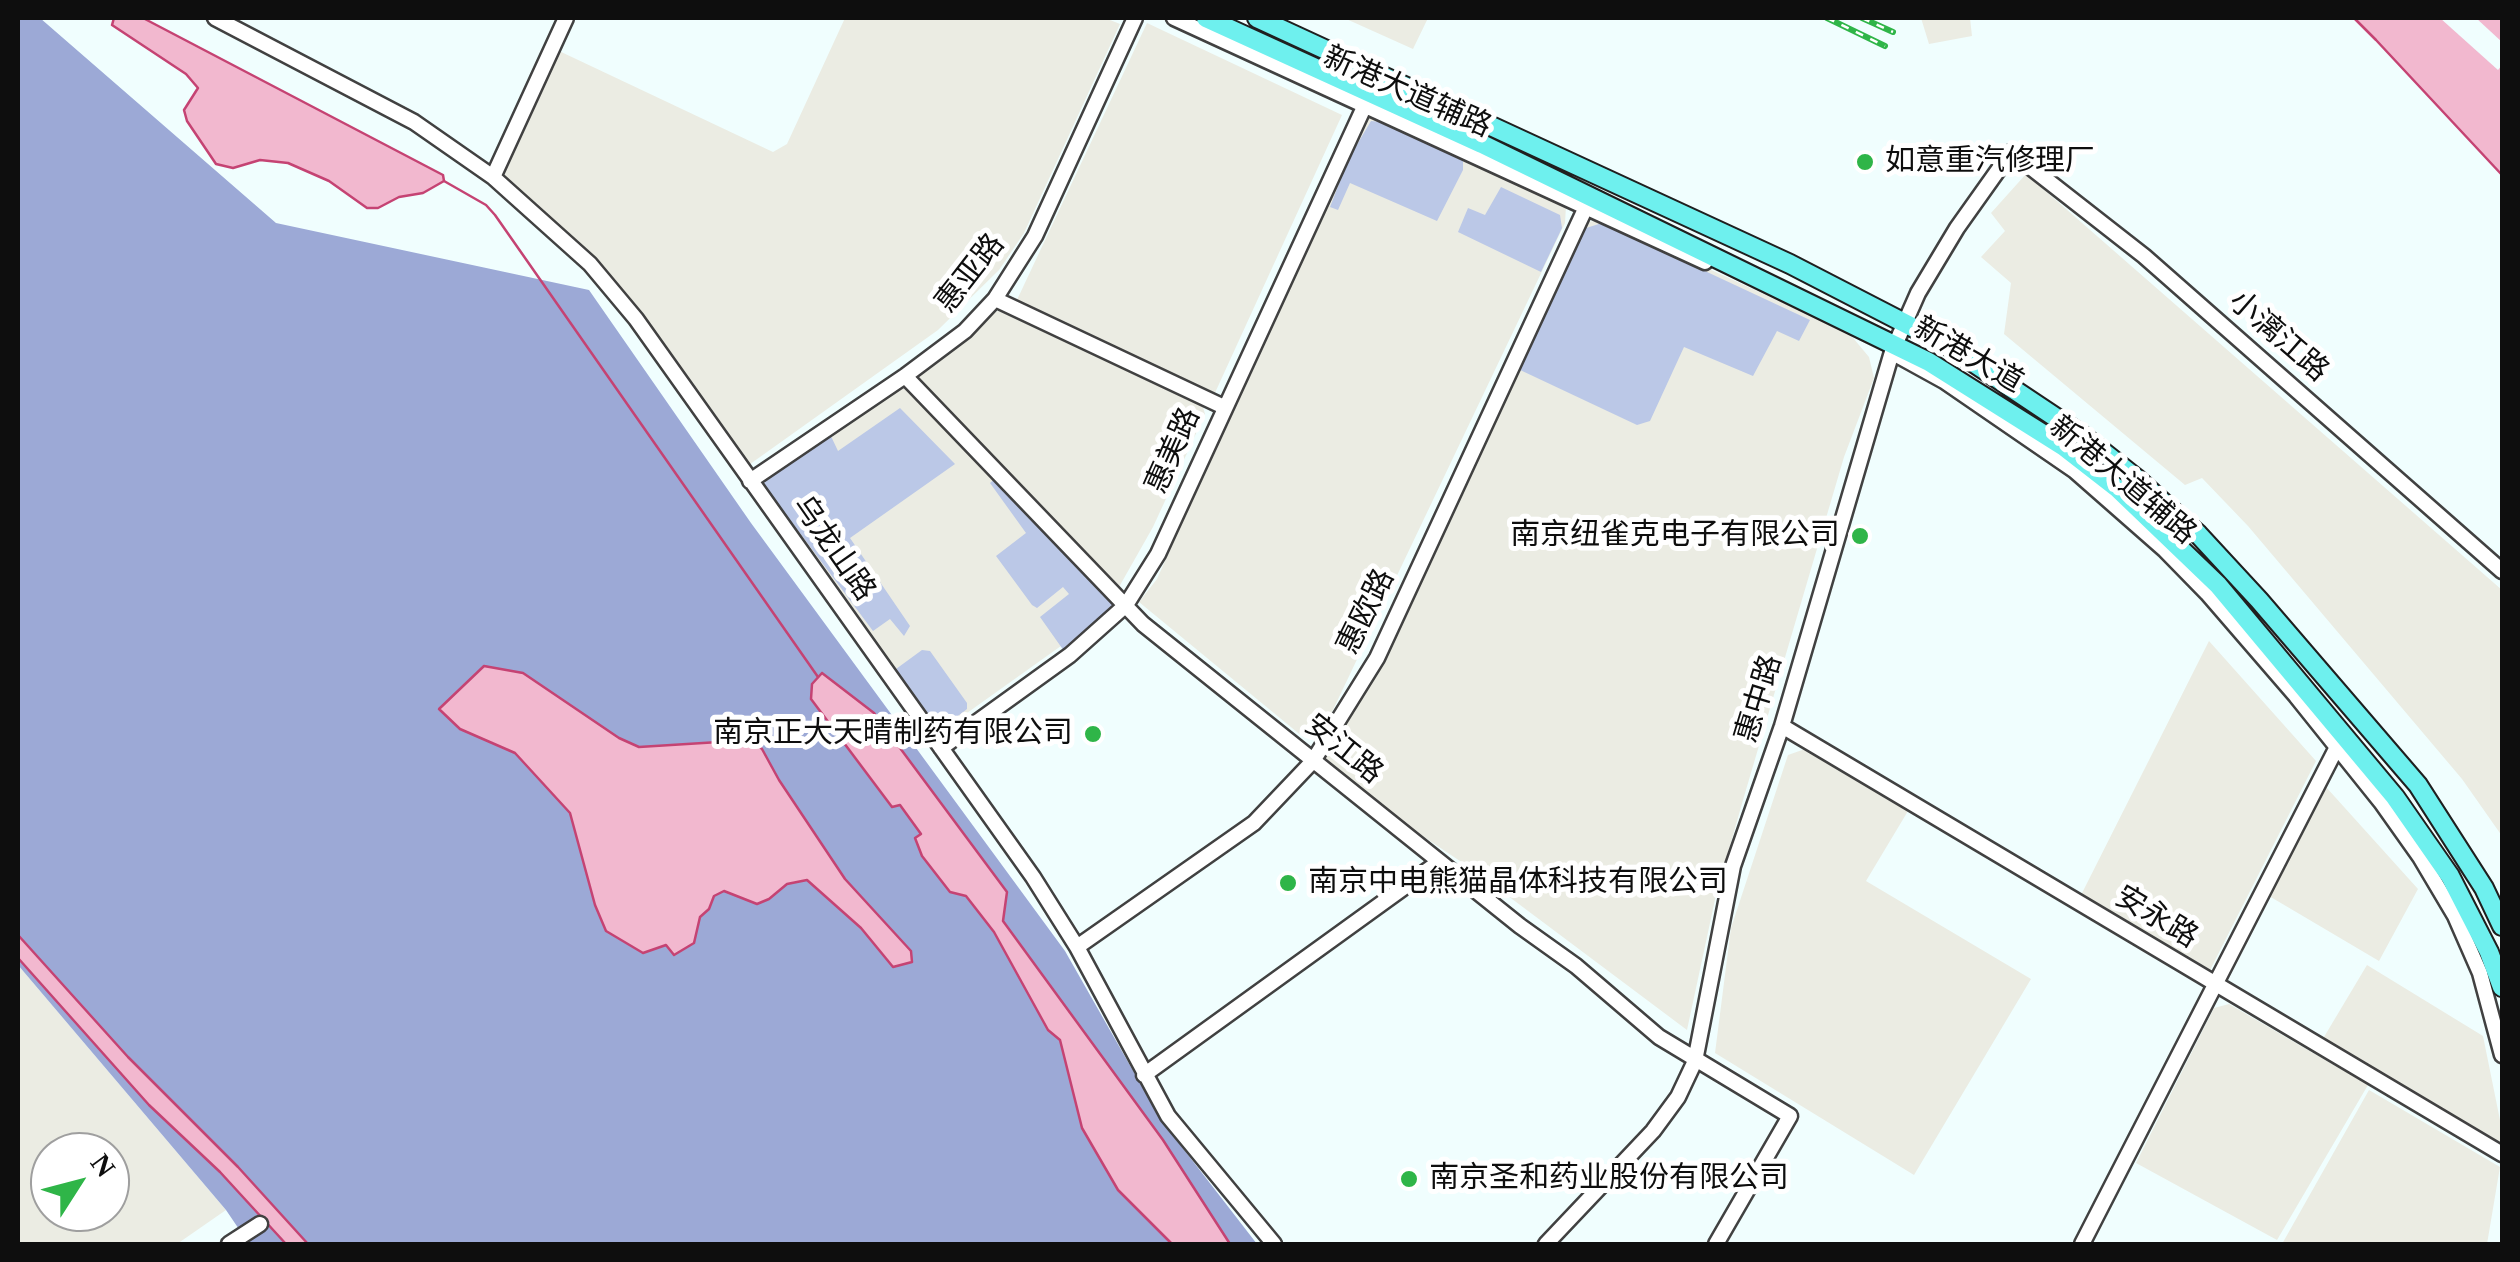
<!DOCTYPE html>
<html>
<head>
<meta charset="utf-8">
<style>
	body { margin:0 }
	#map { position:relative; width:2520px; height:1262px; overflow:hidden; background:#f0fefe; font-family:"Times New Roman",serif }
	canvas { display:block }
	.frame { position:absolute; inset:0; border:20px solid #0e0e0e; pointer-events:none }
	.north { position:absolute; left:30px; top:1132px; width:100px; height:100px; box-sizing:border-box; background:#fff; border:2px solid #9f9f9f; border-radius:50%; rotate:54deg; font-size:28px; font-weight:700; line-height:40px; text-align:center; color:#0e0e0e }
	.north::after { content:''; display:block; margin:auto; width:35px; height:45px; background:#2fb548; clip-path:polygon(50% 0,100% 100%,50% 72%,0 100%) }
</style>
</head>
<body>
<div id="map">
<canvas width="2520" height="1262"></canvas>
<div class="frame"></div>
<div class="north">N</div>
</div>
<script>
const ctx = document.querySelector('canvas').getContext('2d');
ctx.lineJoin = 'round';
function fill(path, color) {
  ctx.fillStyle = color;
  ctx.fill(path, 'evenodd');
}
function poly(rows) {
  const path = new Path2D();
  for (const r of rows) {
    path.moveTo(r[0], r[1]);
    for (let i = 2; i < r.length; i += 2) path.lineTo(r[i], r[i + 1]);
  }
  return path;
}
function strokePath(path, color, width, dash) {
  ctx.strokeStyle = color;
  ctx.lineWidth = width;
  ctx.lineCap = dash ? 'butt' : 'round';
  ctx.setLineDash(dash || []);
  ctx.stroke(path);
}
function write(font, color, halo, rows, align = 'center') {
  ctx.font = font + ' "Times New Roman","Noto Sans SC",serif';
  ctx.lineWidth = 10;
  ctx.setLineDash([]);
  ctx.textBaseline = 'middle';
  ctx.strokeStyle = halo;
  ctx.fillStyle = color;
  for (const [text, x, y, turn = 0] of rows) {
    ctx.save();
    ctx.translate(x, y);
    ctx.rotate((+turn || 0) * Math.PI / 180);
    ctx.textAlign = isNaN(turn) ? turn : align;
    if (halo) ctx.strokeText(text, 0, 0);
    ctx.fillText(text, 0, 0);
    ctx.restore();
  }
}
fill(poly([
	[845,18,1105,18,1120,24,1024,233,999,270,938,330,746,467,606,272,503,177,504,162,557,50,773,152,787,144],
	[1344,18,1428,18,1413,49],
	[1921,18,1970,18,1972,36,1929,44],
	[1147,23,1342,115,1214,395,1016,302],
	[1375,115,1556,197,1566,206,1565,223,1331,714,1318,732,1303,737,1139,602,1157,579,1345,155,1367,118],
	[2026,174,2502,590,2502,836,2462,779,2248,526,2202,478,2185,485,2004,334,2011,283,1981,257,2005,231,1991,213],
	[1602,220,1849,333,1869,357,1874,378,1844,457,1743,800,1716,895,1687,1030,1472,869,1385,811,1322,757,1370,685,1581,228,1587,222],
	[999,311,1203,407,1205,414,1153,527,1119,587,913,373,986,313],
	[904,384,1112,603,1089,626,953,723,937,723,926,716,767,491,771,477],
	[2209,641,2316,761,2207,976,2079,899],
	[1805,749,1908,811,1866,881,2031,979,1914,1175,1715,1053,1731,928,1788,755],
	[2326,787,2418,889,2379,961,2269,896],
	[18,965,226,1210,177,1244,18,1244],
	[50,1152,110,1152,110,1212,50,1212],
	[2367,965,2483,1036,2502,1130,2502,1143,2496,1147,2321,1042],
	[2229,1004,2368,1085,2277,1240,2136,1163,2214,1008],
	[2369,1090,2500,1167,2487,1244,2282,1244]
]), '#ebece3');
fill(poly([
	[1371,121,1381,122,1463,160,1463,170,1437,221,1350,183,1338,210,1330,207,1349,158],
	[1501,187,1560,215,1562,228,1541,272,1458,232,1468,208,1485,215],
	[1602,223,1810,320,1799,341,1777,331,1753,376,1684,347,1650,421,1637,425,1518,369,1583,229],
	[900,408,955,464,850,538,910,626,904,636,890,619,873,631,764,485,765,477,829,432,838,451],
	[997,477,1115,604,1104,618,1064,651,1040,617,1069,594,1063,587,1037,608,1032,605,996,556,1026,533,990,483],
	[922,650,930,651,967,703,967,709,950,722,938,721,929,715,896,669]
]), '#bbc8e7');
fill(poly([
	[18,18,40,18,276,223,589,290,751,523,1065,951,1161,1120,1257,1244,249,1244,226,1210,18,965]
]), '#9ca9d6');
const water = poly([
	[114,18,143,18,443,175,444,181,423,193,399,197,378,208,367,208,329,181,288,163,260,160,233,168,216,164,187,121,184,110,198,88,186,74,112,25,114,18],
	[2354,18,2502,18,2502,175,2376,40,2354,18],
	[484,666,523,673,619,738,639,747,751,740,762,749,779,780,845,879,911,951,912,962,893,967,861,928,807,880,787,884,769,899,757,904,724,891,714,896,709,909,700,917,694,943,674,955,666,945,643,953,606,931,595,905,570,813,515,753,460,729,439,709,484,666],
	[822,673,874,713,1007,892,1003,921,1163,1140,1230,1244,1172,1244,1118,1190,1082,1128,1060,1040,1048,1030,994,932,966,896,950,892,922,856,915,838,921,834,900,805,892,807,811,699,812,684,822,673],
	[18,935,128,1057,238,1167,308,1244,286,1244,220,1172,149,1105,18,958,18,935]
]);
fill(water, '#f2b8cf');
strokePath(water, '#c54373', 2.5);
fill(poly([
	[2440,18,2476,18,2502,42,2502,65,2498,70]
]), '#f0fefe');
strokePath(poly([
	[444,181,486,205,495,215,818,677]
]), '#c54373', 2.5);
const minor = poly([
	[215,18,414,122,493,177,590,264,636,319,1033,877,1077,947,1168,1116,1274,1244],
	[1174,18,1705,262],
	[493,177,566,18],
	[995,299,1224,407],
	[1895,354,1944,381,2075,471,2165,550,2207,593,2296,696,2381,802,2420,857,2455,916,2480,973,2502,1055],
	[905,376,1143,624,1520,926,1576,966,1659,1037,1790,1116,1716,1244],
	[750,481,905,376,965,331,995,299,1035,236,1135,18],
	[1782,726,2502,1154],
	[941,748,1070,655,1126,605,1158,554,1365,105],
	[1077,947,1254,823,1313,761,1377,658,1586,207],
	[1144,1075,1439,862],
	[229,1244,260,1224],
	[1546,1244,1653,1131,1678,1097,1695,1061,1733,866,1782,726,1892,352,1918,293,1957,228,2011,152,2144,256,2502,571],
	[2082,1244,2336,749]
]);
const major = poly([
	[1206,18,1482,144,1929,362,2064,447,2118,489,2218,585,2395,797,2450,876,2489,952,2502,987],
	[1257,18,1790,264,1947,345,2082,435,2136,478,2198,534,2259,600,2418,785,2484,888,2502,926]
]);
strokePath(minor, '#414141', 19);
strokePath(major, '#1f1f1f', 22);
strokePath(minor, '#fff', 14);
strokePath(major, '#6ef0ee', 18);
const rail = poly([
	[1827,18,1885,46],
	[1862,18,1893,32]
]);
strokePath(rail, '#2fb548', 6);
strokePath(rail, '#fff', 2.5, [8]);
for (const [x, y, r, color] of [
	[1865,162,10,"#2fb548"],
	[1860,536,10,"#2fb548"],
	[1093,734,10,"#2fb548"],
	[1288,883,10,"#2fb548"],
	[1409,1179,10,"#2fb548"]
]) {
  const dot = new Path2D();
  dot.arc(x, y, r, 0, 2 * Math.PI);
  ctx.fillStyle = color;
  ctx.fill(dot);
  strokePath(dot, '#fff', 4);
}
write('30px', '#0e0e0e', '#fff', [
	["新港大道辅路",1407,93,24],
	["惠亚路",971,274,-52],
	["小漓江路",2278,337,41],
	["新港大道",1968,356,30],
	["惠美路",1174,451,-66],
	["新港大道辅路",2122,481,40],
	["乌龙山路",833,549,55],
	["惠欧路",1367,612,-64],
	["惠中路",1760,699,-73],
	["安江路",1343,750,39],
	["安永路",2156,918,31]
]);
write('30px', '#0e0e0e', '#fff', [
	["如意重汽修理厂",1885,162],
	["南京纽雀克电子有限公司",1840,536,"right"],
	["南京正大天晴制药有限公司",1073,734,"right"],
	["南京中电熊猫晶体科技有限公司",1308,883],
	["南京圣和药业股份有限公司",1429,1179]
], 'left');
</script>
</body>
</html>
